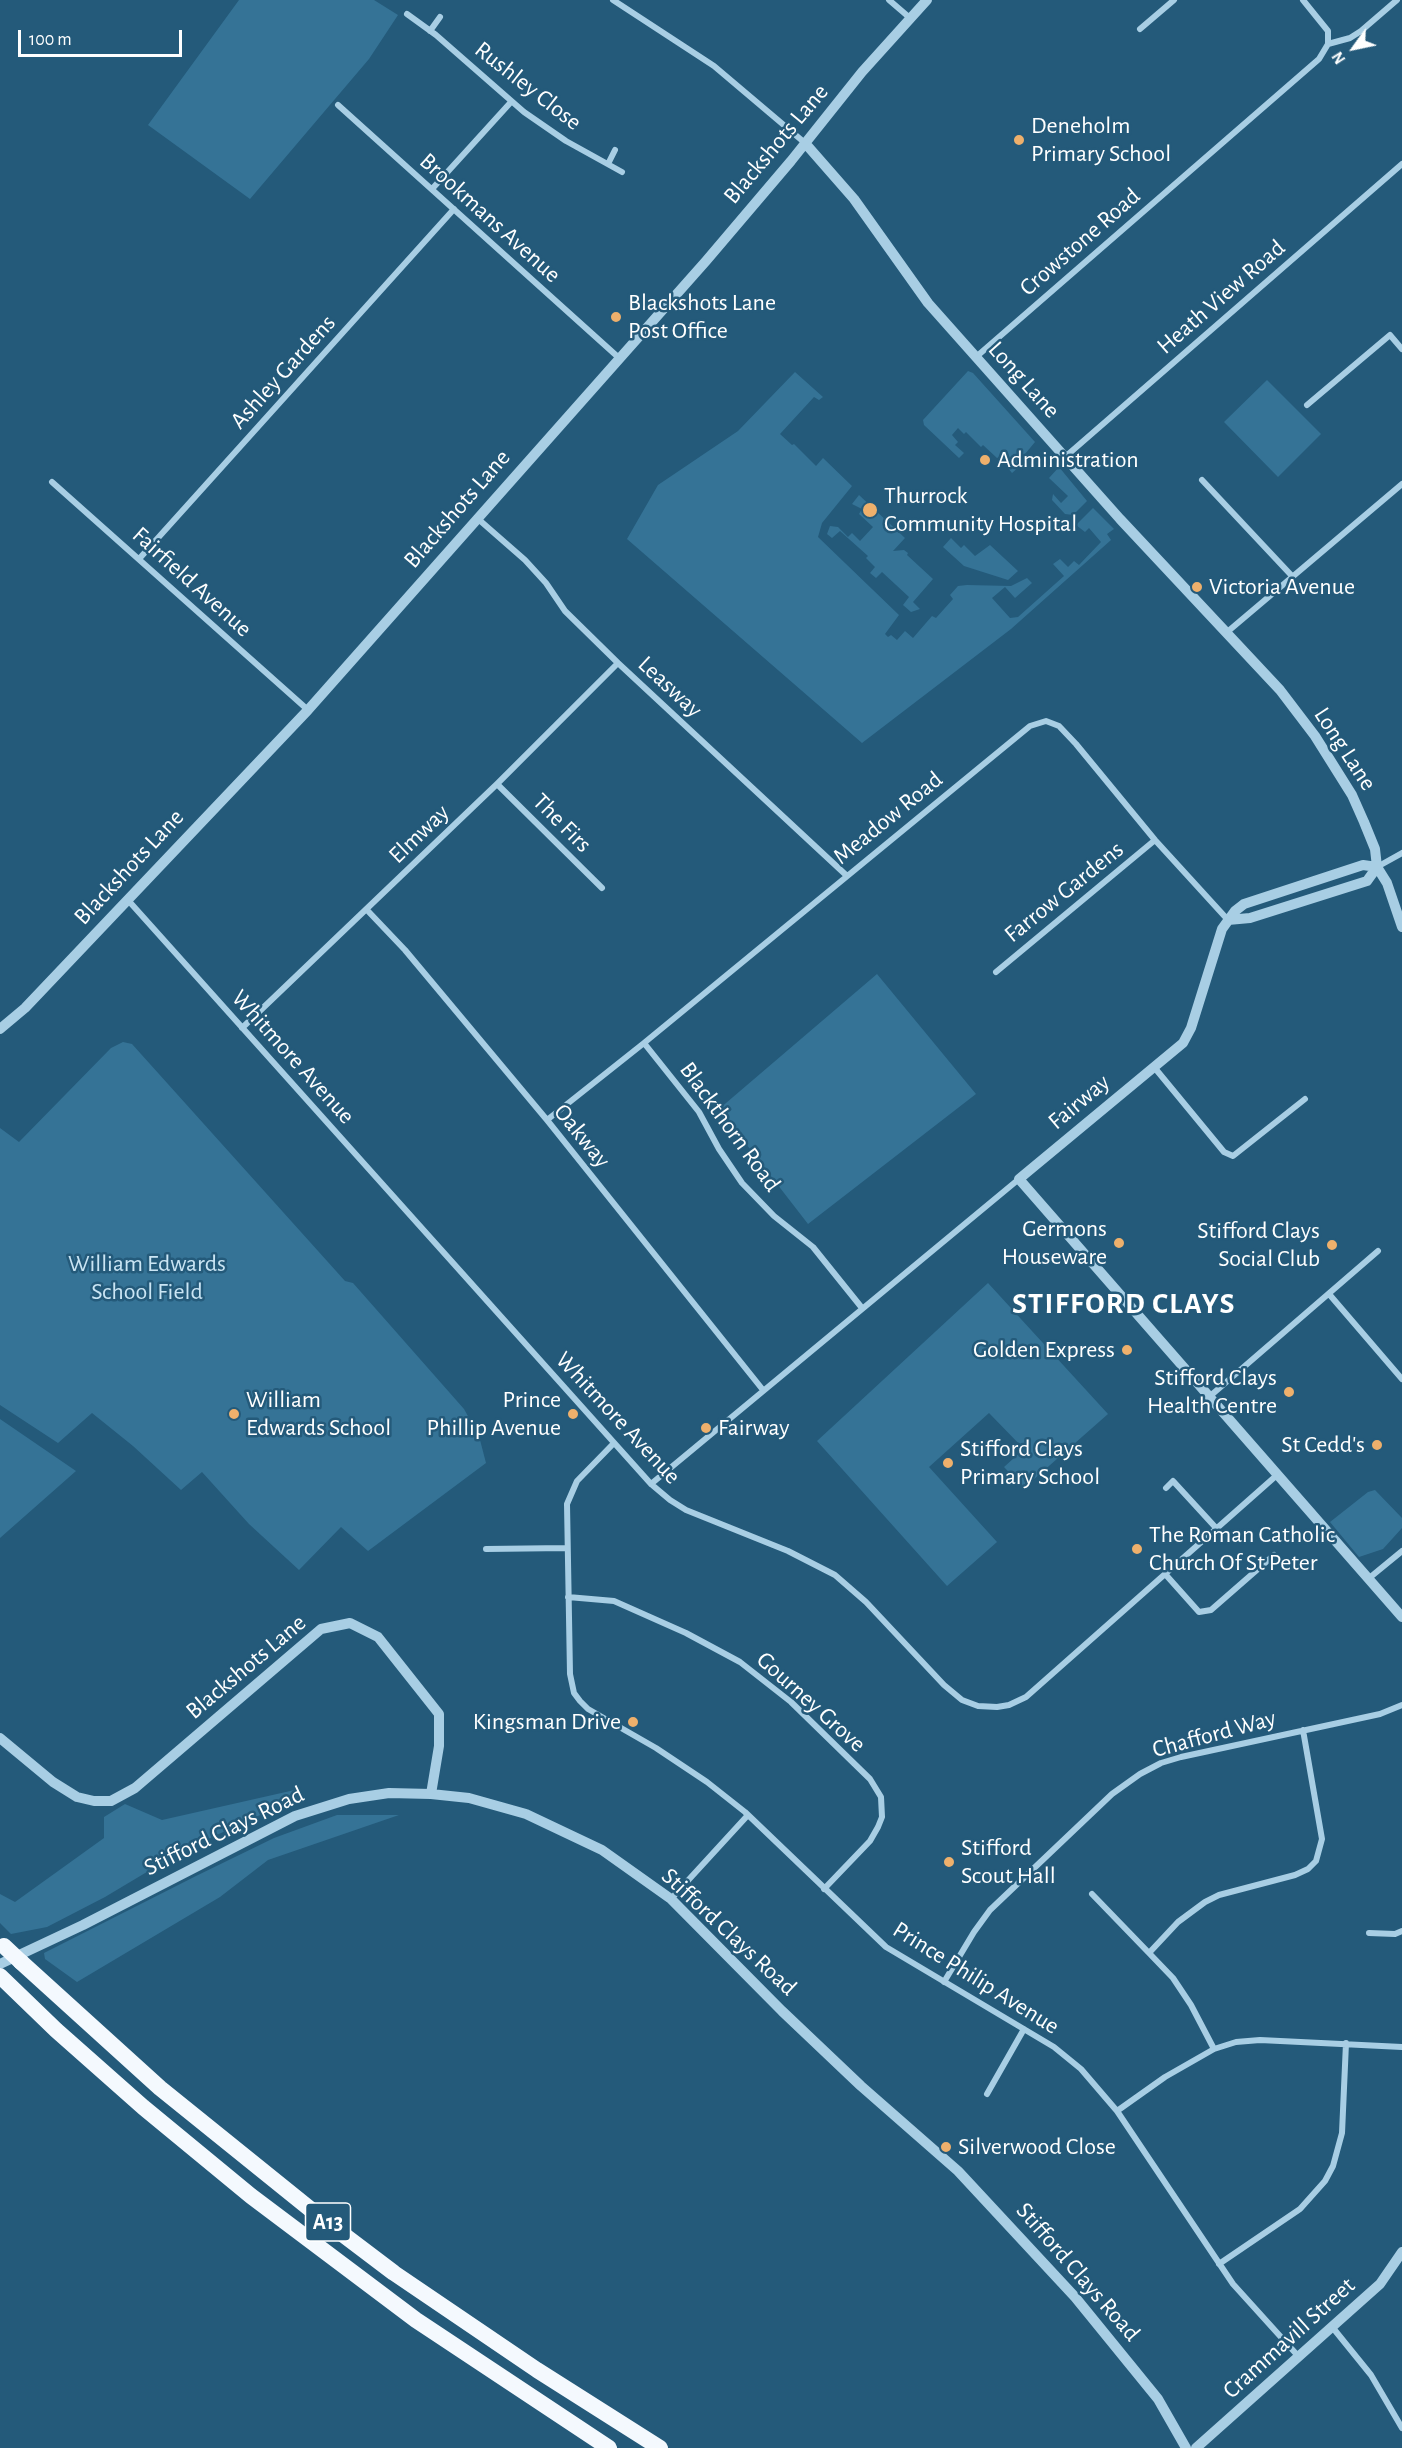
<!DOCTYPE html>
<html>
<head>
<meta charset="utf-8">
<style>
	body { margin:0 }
	#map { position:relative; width:1402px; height:2448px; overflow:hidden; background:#245a7a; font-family:"Alegreya Sans",sans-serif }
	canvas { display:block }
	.north { position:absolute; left:1324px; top:18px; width:60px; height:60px; -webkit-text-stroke:4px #245a7a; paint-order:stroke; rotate:237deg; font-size:16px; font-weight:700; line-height:24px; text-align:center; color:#fff }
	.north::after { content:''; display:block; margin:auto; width:21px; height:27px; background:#fff; clip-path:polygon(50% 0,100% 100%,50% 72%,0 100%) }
	.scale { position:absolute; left:18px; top:30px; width:164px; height:27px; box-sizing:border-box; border:3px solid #fff; border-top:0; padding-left:8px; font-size:18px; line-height:21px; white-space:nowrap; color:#fff; -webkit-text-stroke:4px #245a7a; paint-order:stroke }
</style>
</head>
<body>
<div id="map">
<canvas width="1402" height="2448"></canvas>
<div class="north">N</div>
<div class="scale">100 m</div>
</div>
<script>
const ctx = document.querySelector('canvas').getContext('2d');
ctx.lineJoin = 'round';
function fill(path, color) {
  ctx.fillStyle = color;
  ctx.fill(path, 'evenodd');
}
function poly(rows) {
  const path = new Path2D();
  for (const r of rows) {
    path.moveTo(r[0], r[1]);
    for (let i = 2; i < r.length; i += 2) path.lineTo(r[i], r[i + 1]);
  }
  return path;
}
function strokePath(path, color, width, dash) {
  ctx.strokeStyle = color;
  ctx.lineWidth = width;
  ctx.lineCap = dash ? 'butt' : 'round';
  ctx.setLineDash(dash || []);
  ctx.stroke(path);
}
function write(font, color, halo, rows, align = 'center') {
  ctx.font = font + ' "Alegreya Sans",sans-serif';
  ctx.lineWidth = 5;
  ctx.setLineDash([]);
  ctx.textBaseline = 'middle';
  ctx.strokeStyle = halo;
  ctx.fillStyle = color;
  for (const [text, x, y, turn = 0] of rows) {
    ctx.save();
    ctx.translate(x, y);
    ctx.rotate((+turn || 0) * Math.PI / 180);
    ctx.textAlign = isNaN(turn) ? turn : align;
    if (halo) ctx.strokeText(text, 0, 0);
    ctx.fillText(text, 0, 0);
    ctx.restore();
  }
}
fill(poly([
	[239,0,374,0,398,15,369,59,250,199,148,125],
	[968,371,973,373,1035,442,1025,454,1029,458,1012,473,999,457,997,458,983,445,981,447,966,432,964,434,958,428,952,435,958,442,955,445,964,453,959,458,924,425,923,420],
	[795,372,823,397,819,400,814,397,780,434,792,445,794,444,816,466,823,458,852,486,822,523,818,537,899,615,885,634,888,637,891,635,897,640,905,631,913,638,932,616,936,618,953,599,950,595,958,586,967,585,1011,586,1027,578,1032,583,1015,598,1005,587,992,598,1010,618,1018,617,1064,576,1053,564,1060,559,1068,567,1074,561,1079,565,1101,542,1089,528,1085,532,1076,525,1093,508,1114,529,1107,534,1111,540,1011,629,862,743,627,539,658,485,738,431],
	[1267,380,1321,434,1278,477,1224,422],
	[1059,467,1087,501,1073,515,1065,514,1052,500,1053,494,1061,503,1068,496,1049,478],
	[859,495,905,538,893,551,904,550,908,553,907,555,933,579,913,602,920,609,911,612,903,605,909,597,882,572,876,578,870,573,875,567,866,558,868,556,840,531,832,538,827,534,830,526,838,527,848,537,852,533,860,541,873,527,859,514,862,509,852,504],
	[951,538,961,548,964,545,975,556,990,545,1018,571,1008,580,964,566,943,547],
	[877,974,976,1094,808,1224,719,1109],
	[123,1042,132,1044,345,1281,353,1283,464,1409,479,1436,486,1463,368,1551,341,1527,299,1570,249,1524,202,1472,181,1490,133,1446,92,1413,58,1443,0,1405,0,1128,19,1142,111,1048],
	[988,1283,1108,1414,1024,1488,1004,1467,1024,1449,989,1413,929,1467,997,1542,947,1586,817,1441],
	[0,1419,76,1471,0,1538],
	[1375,1490,1402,1518,1402,1528,1383,1549,1359,1557,1330,1522,1368,1492],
	[299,1789,271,1810,182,1851,105,1897,47,1927,11,1934,0,1923,0,1894,15,1902,104,1838,104,1817,125,1804,162,1820],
	[337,1815,399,1815,268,1860,220,1897,77,1982,45,1959,44,1953,196,1876,274,1838]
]), '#357396');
strokePath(poly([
	[613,0,714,66,805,143],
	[889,0,910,18],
	[407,14,436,35,524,112,566,141,622,172],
	[1140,29,1174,0],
	[430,31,440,17],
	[1328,44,1350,38,1361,31,1397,0],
	[338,105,618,357],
	[608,164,615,150],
	[432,189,511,102],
	[976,357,1319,59,1328,44,1328,31,1303,0],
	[1307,405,1390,335,1402,349],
	[1065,457,1402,164],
	[1202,480,1292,576],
	[52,482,308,710],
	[477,518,525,560,546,583,565,611,618,663,846,875],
	[139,559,454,209],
	[1226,633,1402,484],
	[497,784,602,888],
	[1377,867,1402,853],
	[127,899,651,1484,670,1500,686,1510,788,1551,835,1575,866,1602,944,1685,962,1700,978,1706,997,1707,1009,1705,1026,1697,1277,1475],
	[367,910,405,950,547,1120,763,1390],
	[996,972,1155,840],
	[242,1028,497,784,618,663],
	[644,1043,699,1112,719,1149,742,1183,774,1216,813,1247,862,1308],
	[1154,1067,1224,1152,1233,1156,1305,1099],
	[547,1120,644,1043,1030,726,1046,721,1059,726,1076,744,1155,840,1228,920],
	[1329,1294,1402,1379],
	[1209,1397,1378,1251],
	[614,1443,577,1481,567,1504,570,1674,574,1693,580,1701,588,1709,656,1748,707,1782,745,1812,886,1947,1054,2047,1081,2069,1117,2111,1233,2284,1299,2357],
	[651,1484,1019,1179],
	[1166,1488,1173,1481,1217,1529],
	[486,1549,566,1548],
	[1166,1575,1199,1612,1211,1610,1274,1555],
	[1368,1579,1402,1551],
	[568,1597,614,1601,686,1633,740,1662,791,1702,870,1779,881,1797,882,1817,878,1827,870,1841,824,1889],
	[1092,1894,1149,1953],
	[671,1899,748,1815],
	[1369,1933,1395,1934,1402,1931],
	[944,1982,974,1932,990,1910,1112,1794,1140,1774,1161,1763,1181,1757,1380,1714,1402,1705],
	[1214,2049,1191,2005,1173,1978,1149,1953,1178,1922,1205,1902,1219,1895,1295,1875,1308,1869,1316,1861,1322,1839,1303,1730],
	[987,2094,1024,2029],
	[1117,2111,1165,2077,1214,2049,1236,2042,1260,2040,1402,2047],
	[1219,2264,1300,2209,1325,2181,1333,2166,1342,2133,1346,2043],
	[1333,2328,1371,2375,1402,2428]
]), '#a8cee4', 6);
strokePath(poly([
	[805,143,854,199,928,303,1120,519,1280,690,1315,736,1352,795,1364,822,1375,849,1377,867,1387,883,1402,927],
	[1377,867,1363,865,1244,904,1235,911,1222,929,1191,1028,1183,1043,1019,1179,1402,1617],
	[1228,920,1250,918,1367,881,1377,867],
	[0,1029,25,1008,308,710,706,261,791,161,862,72,927,0],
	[0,1738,53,1782,77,1797,94,1801,111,1801,135,1788,321,1629,350,1623,378,1637,439,1714,439,1746,431,1794],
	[0,1964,83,1925,295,1816,349,1799,389,1793,431,1794,469,1798,526,1814,602,1850,671,1899,782,2011,861,2086,958,2171,1075,2297,1158,2399,1186,2448],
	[1196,2448,1380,2284,1402,2252]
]), '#a8cee4', 10);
strokePath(poly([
	[21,1962,160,2088,320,2217,394,2273,537,2370,660,2448],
	[0,1976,56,2030,143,2107,251,2196,416,2320,609,2448]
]), '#f4f9fe', 16);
strokePath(poly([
	[4,1946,21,1962]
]), '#f4f9fe', 16);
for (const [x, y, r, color] of [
	[1019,140,6,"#eeb06c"],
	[616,317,6,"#eeb06c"],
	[985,460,6,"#eeb06c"],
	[870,510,8,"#eeb06c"],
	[1197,587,6,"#eeb06c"],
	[1119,1243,6,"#eeb06c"],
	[1332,1245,6,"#eeb06c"],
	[1127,1350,6,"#eeb06c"],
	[1289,1392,6,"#eeb06c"],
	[234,1414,6,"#eeb06c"],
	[573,1414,6,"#eeb06c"],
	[706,1428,6,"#eeb06c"],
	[1377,1445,6,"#eeb06c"],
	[948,1463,6,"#eeb06c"],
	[1137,1549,6,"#eeb06c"],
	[633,1722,6,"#eeb06c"],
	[949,1862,6,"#eeb06c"],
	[946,2147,6,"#eeb06c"]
]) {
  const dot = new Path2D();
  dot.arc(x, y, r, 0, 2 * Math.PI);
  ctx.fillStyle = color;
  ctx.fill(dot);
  strokePath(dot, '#245a7a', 2);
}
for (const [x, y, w] of [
	[328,2222,45]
]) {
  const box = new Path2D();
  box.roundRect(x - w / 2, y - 19, w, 38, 4.5);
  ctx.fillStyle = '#245a7a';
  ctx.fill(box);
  strokePath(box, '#fff', 1.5);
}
write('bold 22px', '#fff', null, [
	["A13",328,2222]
]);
write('24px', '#fff', '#245a7a', [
	["Rushley Close",528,86,38],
	["Blackshots Lane",776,144,-50],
	["Brookmans Avenue",490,218,42],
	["Crowstone Road",1080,242,-41],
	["Heath View Road",1221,297,-41],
	["Ashley Gardens",283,372,-48],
	["Long Lane",1024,380,48],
	["Blackshots Lane",457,509,-49],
	["Fairfield Avenue",192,582,42],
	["Leasway",670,687,43],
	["Long Lane",1345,749,57],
	["Meadow Road",888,818,-39],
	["The Firs",562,823,45],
	["Elmway",419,834,-44],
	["Blackshots Lane",129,867,-47],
	["Farrow Gardens",1064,892,-39],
	["Whitmore Avenue",293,1057,48],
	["Fairway",1079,1102,-40],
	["Blackthorn Road",730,1127,54],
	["Oakway",582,1136,51],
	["Whitmore Avenue",618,1418,47],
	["Blackshots Lane",246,1667,-40],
	["Gourney Grove",811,1702,42],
	["Chafford Way",1214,1734,-15],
	["Stifford Clays Road",224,1831,-26],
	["Stifford Clays Road",729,1932,43],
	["Prince Philip Avenue",976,1978,32],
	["Stifford Clays Road",1078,2272,49],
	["Crammavill Street",1289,2338,-42]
]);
write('24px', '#fff', '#245a7a', [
	["Deneholm",1031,126],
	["Primary School",1031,154],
	["Blackshots Lane",628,303],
	["Post Office",628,331],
	["Administration",997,460],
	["Thurrock",884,496],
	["Community Hospital",884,524],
	["Victoria Avenue",1209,587],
	["Germons",1107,1229,"right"],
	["Houseware",1107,1257,"right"],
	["Stifford Clays",1320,1231,"right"],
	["Social Club",1320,1259,"right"],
	["Golden Express",1115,1350,"right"],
	["Stifford Clays",1277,1378,"right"],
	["Health Centre",1277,1406,"right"],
	["William",246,1400],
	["Edwards School",246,1428],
	["Prince",561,1400,"right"],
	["Phillip Avenue",561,1428,"right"],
	["Fairway",718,1428],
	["St Cedd's",1365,1445,"right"],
	["Stifford Clays",960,1449],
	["Primary School",960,1477],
	["The Roman Catholic",1149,1535],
	["Church Of St Peter",1149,1563],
	["Kingsman Drive",621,1722,"right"],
	["Stifford",961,1848],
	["Scout Hall",961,1876],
	["Silverwood Close",958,2147]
], 'left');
write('24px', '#cae5f4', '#245a7a', [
	["William Edwards",147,1264],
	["School Field",147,1292]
]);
ctx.letterSpacing = '1.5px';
write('bold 30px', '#fff', '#245a7a', [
	["STIFFORD CLAYS",1124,1304]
]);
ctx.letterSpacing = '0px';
</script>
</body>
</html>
